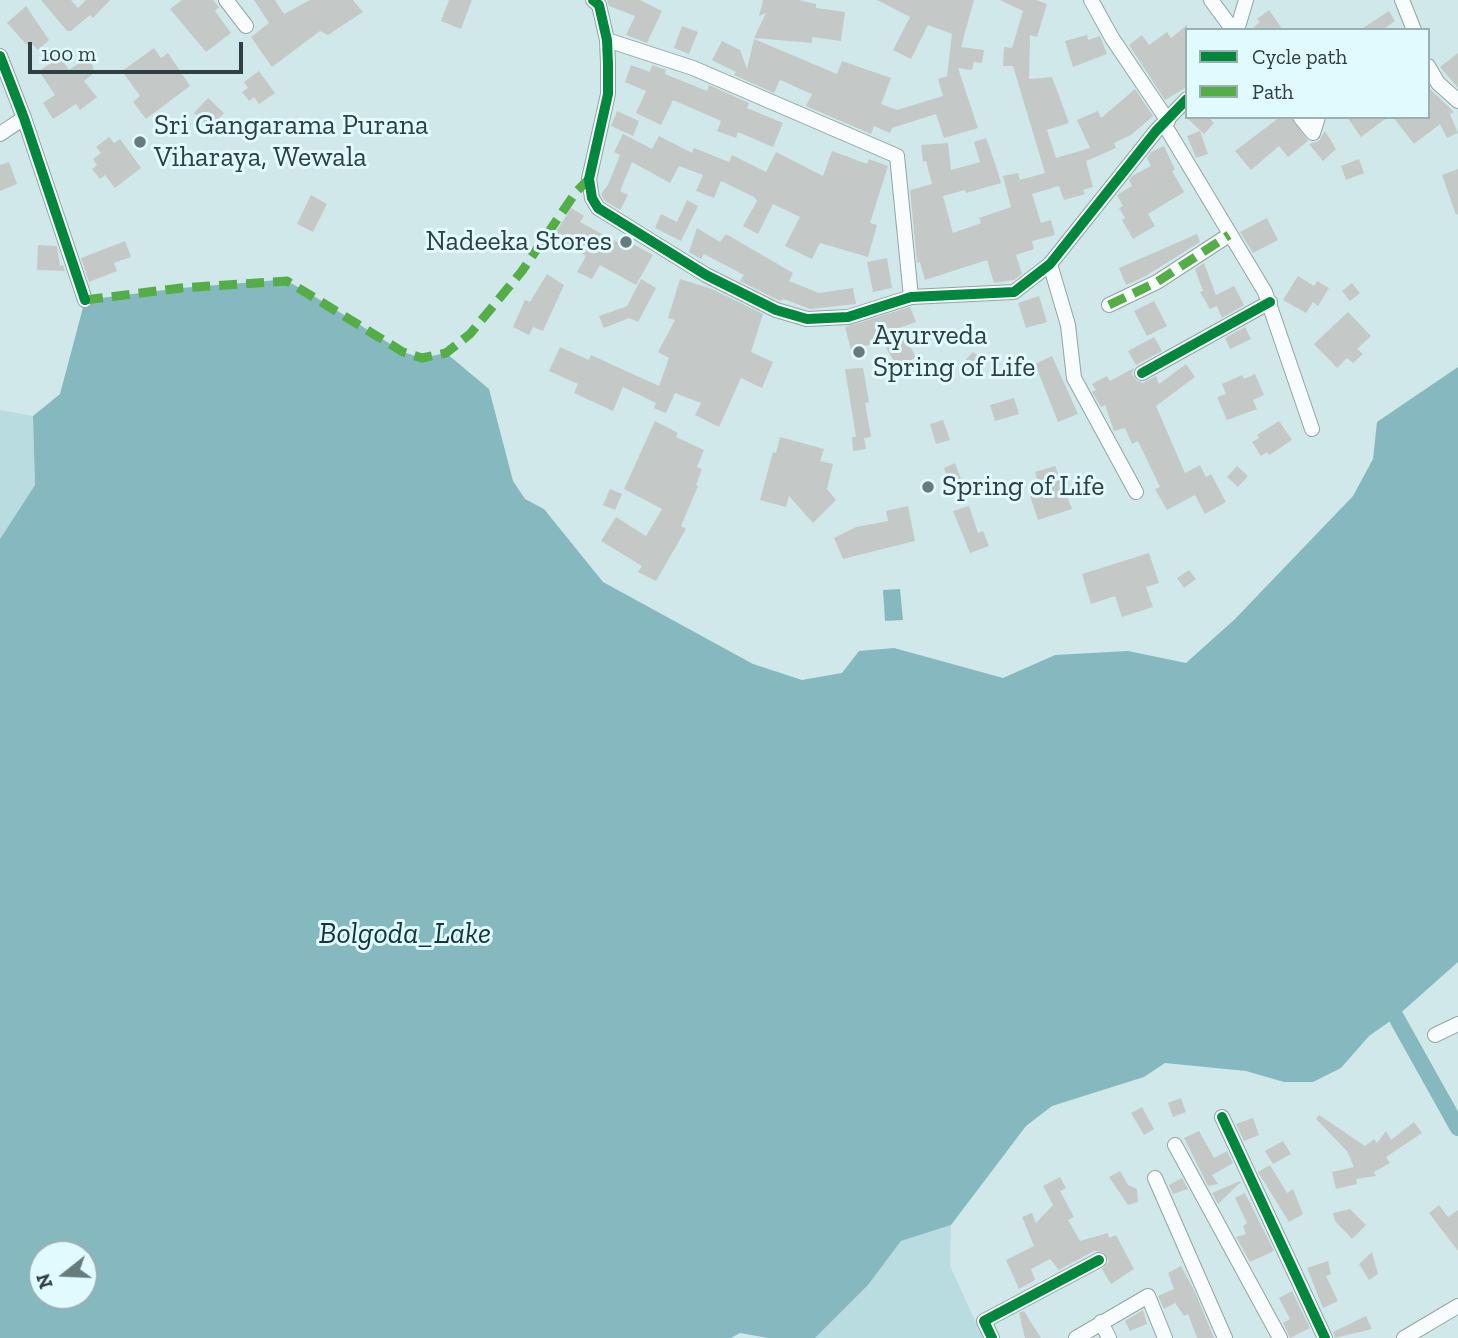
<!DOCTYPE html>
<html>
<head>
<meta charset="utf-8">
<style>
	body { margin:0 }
	#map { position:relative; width:1458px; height:1338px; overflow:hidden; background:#d0e8ea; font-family:"Zilla Slab",serif }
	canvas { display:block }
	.legend { position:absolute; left:1185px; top:28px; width:245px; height:91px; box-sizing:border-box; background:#e0fafd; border:2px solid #99b0b2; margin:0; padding:9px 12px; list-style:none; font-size:21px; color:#2f4042 }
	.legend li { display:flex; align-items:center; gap:14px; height:35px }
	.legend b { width:35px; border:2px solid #99b0b2 }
	.north { position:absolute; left:28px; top:1240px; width:70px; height:70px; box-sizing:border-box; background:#e0fafd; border:2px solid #99b0b2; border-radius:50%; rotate:252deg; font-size:19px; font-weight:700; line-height:28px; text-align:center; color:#2f4042 }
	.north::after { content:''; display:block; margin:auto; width:24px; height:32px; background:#677b7d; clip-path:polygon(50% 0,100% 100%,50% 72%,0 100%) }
	.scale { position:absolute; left:28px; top:42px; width:215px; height:32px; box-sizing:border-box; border:4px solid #2f4042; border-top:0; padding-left:9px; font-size:21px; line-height:24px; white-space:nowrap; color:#2f4042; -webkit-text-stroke:5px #e0fafd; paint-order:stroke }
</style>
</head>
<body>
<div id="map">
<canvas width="1458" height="1338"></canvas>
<ul class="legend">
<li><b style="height:9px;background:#00873e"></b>Cycle path</li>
<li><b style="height:9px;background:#54ad46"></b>Path</li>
</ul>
<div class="north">N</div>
<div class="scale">100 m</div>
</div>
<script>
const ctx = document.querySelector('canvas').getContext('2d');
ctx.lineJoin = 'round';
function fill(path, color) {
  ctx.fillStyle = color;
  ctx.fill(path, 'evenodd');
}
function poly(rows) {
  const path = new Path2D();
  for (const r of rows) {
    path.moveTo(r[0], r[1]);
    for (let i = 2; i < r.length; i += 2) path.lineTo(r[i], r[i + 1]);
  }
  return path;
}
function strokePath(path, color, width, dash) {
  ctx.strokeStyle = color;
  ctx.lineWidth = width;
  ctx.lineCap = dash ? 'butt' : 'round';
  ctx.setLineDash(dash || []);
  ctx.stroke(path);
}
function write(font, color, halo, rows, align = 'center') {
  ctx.font = font + ' "Zilla Slab",serif';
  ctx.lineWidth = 6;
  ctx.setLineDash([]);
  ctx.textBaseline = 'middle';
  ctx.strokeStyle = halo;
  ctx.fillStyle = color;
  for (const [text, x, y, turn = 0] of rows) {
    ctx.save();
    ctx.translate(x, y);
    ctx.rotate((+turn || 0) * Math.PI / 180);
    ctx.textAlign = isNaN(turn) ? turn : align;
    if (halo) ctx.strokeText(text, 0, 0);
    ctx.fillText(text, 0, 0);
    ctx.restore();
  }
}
fill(poly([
	[0,410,33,416,35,485,0,539],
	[951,1225,950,1266,983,1338,815,1338,868,1285,901,1241]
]), '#b9dce0');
fill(poly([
	[278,280,287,281,309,293,403,352,422,358,446,353,489,389,513,481,525,499,544,509,603,582,753,664,802,680,842,673,859,651,894,648,1003,678,1055,655,1128,651,1186,663,1235,619,1353,496,1373,459,1377,422,1458,367,1458,962,1396,1017,1369,1036,1341,1068,1313,1082,1284,1082,1246,1071,1165,1063,1144,1077,1052,1106,1026,1126,951,1225,901,1241,868,1285,815,1338,768,1338,740,1333,731,1338,0,1338,0,539,35,485,33,416,60,394,85,300,181,288],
	[42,1254,84,1254,84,1296,42,1296],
	[900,589,903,620,885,621,883,590]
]), '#85b9bf');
strokePath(poly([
	[1396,1017,1458,1128]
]), '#85b9bf', 16);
fill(poly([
	[41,0,71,0,78,8,86,0,110,0,93,18,90,15,71,31,67,31],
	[182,0,213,0,219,7,215,11,231,33,206,52,170,9],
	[254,0,275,0,284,14,310,0,353,0,363,12,328,35,320,31,272,67,251,37,269,23],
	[449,0,472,0,461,29,441,21],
	[607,0,640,0,662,11,647,43,626,35,635,16,609,6],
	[763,0,799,0,816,4,816,8,845,12,841,41,812,37,812,43,754,38,766,13,759,16],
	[877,0,974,0,961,47,984,50,982,63,974,62,972,70,958,68,978,128,944,138,936,114,892,128,890,133,874,126,871,134,806,106,812,94,780,80,774,93,734,75,736,72,712,60,722,41,740,50,747,69,754,39,837,74,842,61,891,78,881,104,897,110,943,96,938,79,947,76,952,34,928,25,911,59,893,50,910,17],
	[1000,0,1036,0,1047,4,1037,37,1030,35,1029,79,1052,77,1069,123,1047,130,1056,158,1090,148,1077,120,1098,111,1101,118,1135,89,1153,116,1131,135,1114,143,1116,148,1086,161,1093,187,1083,190,1085,194,1064,200,1059,186,1032,194,1041,223,1051,220,1055,235,1032,241,1034,249,1016,255,1022,274,1014,280,994,283,987,260,925,280,920,262,917,263,910,190,932,184,926,161,923,162,921,145,948,143,951,170,980,162,974,142,986,138,996,166,1001,183,966,193,965,190,943,196,953,233,981,223,979,218,1011,207,1003,176,1018,173,1020,180,1045,173,1013,66,1003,66,1004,47,1012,48,1023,11],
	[26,6,49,40,38,50,30,42,27,45,7,23],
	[1269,10,1283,30,1251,30,1260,22,1257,19],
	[1389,11,1395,21,1382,30,1360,30],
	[1187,25,1187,87,1165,100,1129,45,1142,35,1149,45,1167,32,1171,38],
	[682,26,698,32,689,54,674,48],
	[1087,35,1088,40,1100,36,1107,54,1073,67,1065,41],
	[154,48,161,58,168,53,190,86,146,119,133,102,140,96,122,71],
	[1458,53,1458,88,1440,67],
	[60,57,69,70,84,60,92,62,94,73,84,81,97,97,80,110,76,104,53,119,43,103,55,95,39,71],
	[631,65,650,72,652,65,666,70,665,74,707,91,709,85,749,103,747,108,783,123,773,147,738,132,736,138,717,131,721,121,673,100,661,125,636,113,646,91,625,82],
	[259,71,275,93,259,104,254,97,249,101,242,92,248,88,244,82],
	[1429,88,1454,112,1450,114,1458,133,1447,138,1440,124,1414,144,1393,117,1428,117],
	[208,98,224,113,210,128,194,113],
	[617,111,639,121,633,136,611,126],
	[1186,117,1208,117,1214,123,1204,134],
	[1280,117,1291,117,1308,141,1288,157,1279,146,1251,170,1235,151],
	[1347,117,1388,117,1361,137],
	[1200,131,1208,154,1196,158,1187,136],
	[1325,131,1336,149,1323,161,1309,144,1319,141],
	[623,134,652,149,659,136,692,153,694,148,729,162,732,155,766,172,776,152,823,176,832,151,867,164,869,159,888,166,870,223,877,225,868,257,820,243,812,259,785,246,800,217,773,204,758,234,743,226,757,201,754,197,721,181,714,198,696,191,703,175,679,166,670,183,632,162,620,191,628,195,620,210,605,201,601,194,608,185,620,155,614,152],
	[109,137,114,143,120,139,141,168,115,188,105,175,100,179,92,169,97,165,93,159,101,153,96,147],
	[1164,146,1175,170,1172,171,1184,192,1148,214,1155,226,1133,239,1122,220,1125,218,1119,208,1123,206,1117,195,1132,186,1129,180,1132,176,1151,166,1147,158,1151,152],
	[1359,159,1364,173,1346,180,1341,166],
	[9,162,17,184,0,191,0,165],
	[1458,169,1458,214,1456,215,1442,175],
	[311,195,327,204,313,232,297,224],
	[687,200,698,206,681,241,655,228,661,214,677,222],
	[571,208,584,216,580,222,617,242,620,237,653,255,636,285,600,265,592,279,577,272,586,256,554,235],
	[1267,218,1278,240,1253,253,1240,232],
	[697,228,720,242,726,234,793,273,789,281,819,293,853,288,856,304,810,309,784,299,780,301,740,281,744,275,704,254,701,259,689,252],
	[1197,234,1200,242,1144,277,1126,285,1119,268],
	[125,241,131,257,114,263,117,271,89,282,81,258],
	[38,245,57,246,60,266,63,265,65,271,37,270],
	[887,258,892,288,873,292,867,262],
	[1204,263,1216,295,1234,286,1244,305,1222,318,1217,306,1210,309,1200,292,1203,291,1195,269],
	[547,274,564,285,543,331,533,327,529,335,513,327,525,300,530,302],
	[1298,276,1314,286,1317,281,1329,288,1318,306,1313,302,1306,313,1283,300],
	[641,279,656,288,638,322,629,318,604,328,599,316,627,306],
	[680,279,712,289,763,314,751,352,773,362,762,388,741,378,719,427,695,415,701,403,675,393,666,413,654,408,656,403,623,387,613,411,574,393,578,384,549,371,560,347,589,360,591,355,659,386,669,358,658,352,675,320,668,318],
	[1352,283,1360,293,1350,301,1342,291],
	[1039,296,1047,322,1026,328,1018,303],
	[1154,301,1167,326,1147,336,1134,311],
	[910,307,916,322,899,328,916,357,898,368,882,341,851,350,845,327],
	[1348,312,1371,336,1357,349,1363,354,1353,363,1347,358,1337,368,1314,344],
	[1245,327,1251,339,1230,349,1225,338],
	[1154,337,1162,351,1136,365,1128,351],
	[973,352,987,364,976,376,962,364],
	[1052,356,1078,414,1058,422,1035,364],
	[1186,364,1195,377,1156,406,1185,473,1200,465,1206,477,1211,474,1226,502,1205,514,1195,495,1167,510,1155,489,1160,487,1138,441,1132,444,1125,428,1114,431,1105,405,1101,407,1092,392,1096,390,1092,384,1107,376,1110,381,1134,368,1132,374,1137,381,1143,383,1156,376,1159,384],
	[863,368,869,402,865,403,871,437,864,438,866,449,853,451,852,437,856,437,845,369],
	[1255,374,1264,395,1253,400,1257,409,1227,420,1217,397,1226,394,1222,384,1242,375,1244,379],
	[1014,398,1019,414,995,421,990,405],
	[943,420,950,440,936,444,930,424],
	[655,421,678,433,676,437,704,450,697,467,702,469,696,485,698,486,681,526,686,529,656,581,638,572,642,566,601,541,616,517,646,536,662,509,624,489],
	[1279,421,1292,440,1269,455,1267,452,1261,456,1252,442,1259,438,1257,435],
	[780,437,824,449,820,461,833,464,827,489,836,500,813,523,789,496,786,507,760,500,773,452,776,453],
	[955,463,962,482,951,487,944,468],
	[1055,466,1072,509,1038,520,1030,496,1041,492,1035,472],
	[1237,466,1248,476,1238,487,1227,477],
	[610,489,622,494,615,510,603,505],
	[908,506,915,541,843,559,834,538,856,527,888,521,886,511],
	[969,506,978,533,983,531,989,546,970,553,953,511],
	[1149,553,1159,583,1146,587,1153,607,1122,617,1115,596,1091,604,1082,574],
	[1189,570,1196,579,1184,588,1177,578],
	[1181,1098,1186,1112,1173,1117,1168,1103],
	[1142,1107,1154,1129,1144,1135,1131,1113],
	[1319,1115,1365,1146,1374,1139,1377,1143,1386,1131,1391,1140,1414,1122,1422,1133,1386,1157,1390,1163,1374,1172,1376,1176,1356,1179,1357,1184,1336,1189,1332,1172,1354,1167,1347,1151,1316,1119],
	[1253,1118,1259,1135,1244,1141,1236,1124],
	[1199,1131,1214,1158,1227,1151,1233,1163,1212,1175,1218,1184,1208,1186,1184,1138],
	[1283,1141,1291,1154,1273,1164,1265,1151],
	[1270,1165,1287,1193,1293,1189,1303,1214,1289,1222,1258,1172],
	[1120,1171,1128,1185,1137,1189,1138,1202,1128,1205,1109,1177],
	[1060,1177,1066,1188,1060,1191,1074,1217,1068,1220,1080,1241,1108,1233,1109,1238,1116,1235,1134,1269,1111,1284,1102,1269,1109,1261,1103,1252,1094,1251,1059,1270,1050,1259,1031,1269,1035,1280,1019,1289,1006,1260,1034,1246,1022,1217,1032,1213,1036,1223,1053,1205,1043,1186],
	[1182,1178,1188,1189,1173,1194,1169,1185],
	[1240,1181,1241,1182,1218,1204,1212,1193],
	[1245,1193,1274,1251,1250,1262,1236,1237,1246,1234,1243,1226,1247,1223,1235,1198],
	[1439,1205,1448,1217,1458,1210,1458,1251,1429,1213],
	[1350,1209,1366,1225,1352,1239,1335,1221,1333,1213],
	[1372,1252,1378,1274,1369,1280,1359,1264],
	[1328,1261,1331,1274,1326,1276,1338,1301,1323,1308,1307,1268],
	[1181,1266,1195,1292,1214,1338,1197,1338,1188,1314,1184,1316,1175,1303,1164,1309,1158,1296,1174,1289,1168,1273],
	[1292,1291,1310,1328,1290,1338,1283,1323,1290,1319,1279,1298],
	[1143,1310,1147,1324,1130,1331,1125,1321],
	[1024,1311,1041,1338,1025,1338,1019,1313],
	[1366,1316,1372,1329,1335,1338,1333,1332]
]), '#c4c9c7');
const minor = poly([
	[226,0,246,26],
	[593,0,599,5,607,40,608,64,608,94,589,179,592,198,598,208,706,275,776,310,807,319,848,317,911,297,1014,292,1050,264,1156,131,1187,99],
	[1091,0,1112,38,1168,121],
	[1211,0,1233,30],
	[1402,0,1414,30],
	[1237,30,1246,0],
	[607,40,693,68,897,156,911,297],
	[0,56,24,118,85,300],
	[1428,66,1438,83,1458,101],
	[1300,117,1313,133,1318,117],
	[1164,124,1265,292,1312,429],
	[0,134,24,118],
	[1050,264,1068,325,1074,378,1136,492],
	[1109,305,1157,282,1229,235],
	[1142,373,1270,302],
	[1435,1035,1458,1024],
	[1222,1117,1325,1338],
	[1175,1145,1280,1338],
	[1155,1178,1225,1338],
	[1101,1322,1109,1338],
	[992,1338,984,1321,1099,1260],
	[1076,1338,1148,1296,1165,1338],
	[1404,1338,1458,1306]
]);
strokePath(minor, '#92a4a6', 16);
strokePath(minor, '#f8fcfc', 14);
strokePath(poly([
	[85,300,181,288,287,281,403,352,422,358,446,353,470,334,522,271,576,192,589,179],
	[1109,305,1157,282,1229,235]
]), '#54ad46', 9, [18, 9]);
strokePath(poly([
	[593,0,599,5,607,40,608,64,608,94,589,179,592,198,598,208,706,275,776,310,807,319,848,317,911,297,1014,292,1050,264,1156,131,1187,99],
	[0,56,24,118,85,300],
	[1142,373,1270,302],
	[1222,1117,1325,1338],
	[992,1338,984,1321,1099,1260]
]), '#00873e', 10);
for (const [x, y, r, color] of [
	[140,142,7,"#677b7d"],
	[626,242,7,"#677b7d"],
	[859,352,7,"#677b7d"],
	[928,487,7,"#677b7d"]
]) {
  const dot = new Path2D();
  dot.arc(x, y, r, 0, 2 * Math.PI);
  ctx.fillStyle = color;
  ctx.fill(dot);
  strokePath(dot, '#e0fafd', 2.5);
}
write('28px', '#2f4042', '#e0fafd', [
	["Sri Gangarama Purana",154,126],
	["Viharaya, Wewala",154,158],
	["Nadeeka Stores",612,242,"right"],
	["Ayurveda",873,336],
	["Spring of Life",873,368],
	["Spring of Life",942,487]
], 'left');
write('italic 30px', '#16363a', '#e0fafd', [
	["Bolgoda_Lake",405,934]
]);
</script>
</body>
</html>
